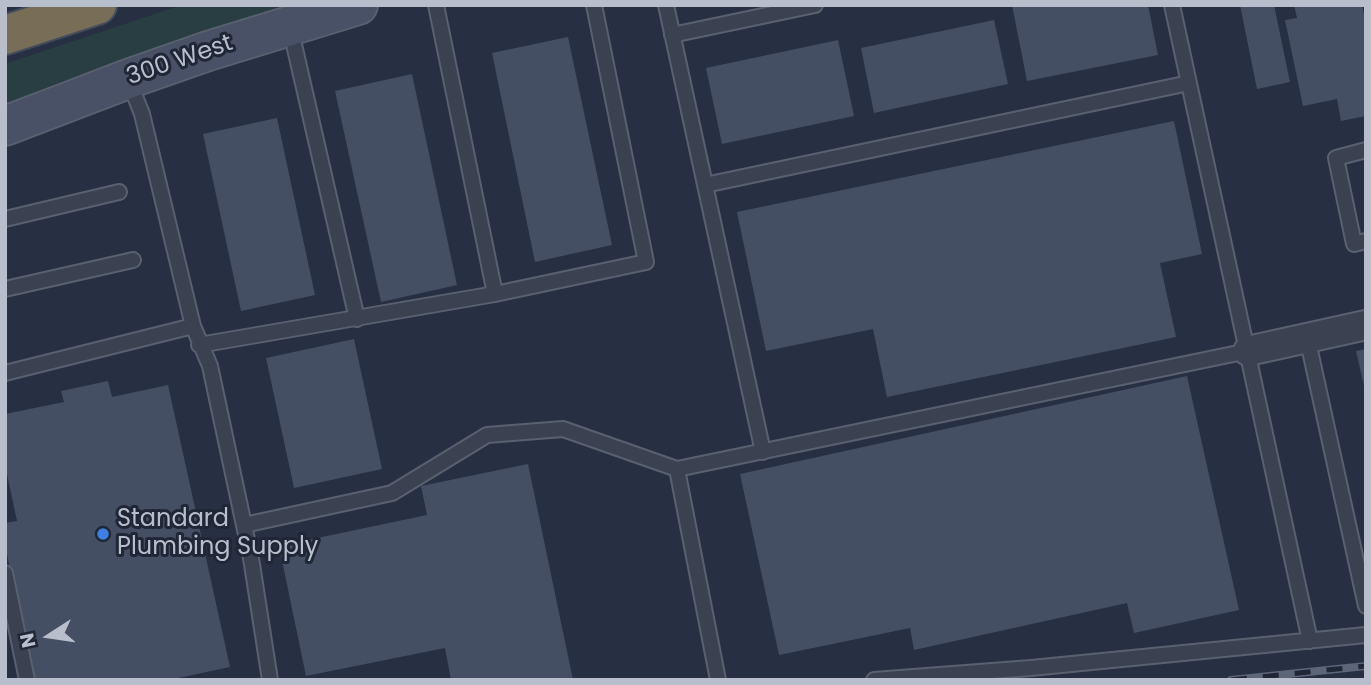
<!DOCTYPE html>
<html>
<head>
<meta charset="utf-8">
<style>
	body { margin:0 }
	#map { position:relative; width:1371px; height:685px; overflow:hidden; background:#263042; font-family:Poppins,sans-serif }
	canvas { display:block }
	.frame { position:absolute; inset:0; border:7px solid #b8becc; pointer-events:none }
	.north { position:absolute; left:14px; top:601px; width:70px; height:70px; -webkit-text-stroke:5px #1f2737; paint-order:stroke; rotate:258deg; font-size:19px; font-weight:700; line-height:28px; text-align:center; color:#b8becc }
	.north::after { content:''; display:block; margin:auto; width:24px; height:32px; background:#b8becc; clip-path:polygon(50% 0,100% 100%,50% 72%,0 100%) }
</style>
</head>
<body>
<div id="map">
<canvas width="1371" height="685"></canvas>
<div class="frame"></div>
<div class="north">N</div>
</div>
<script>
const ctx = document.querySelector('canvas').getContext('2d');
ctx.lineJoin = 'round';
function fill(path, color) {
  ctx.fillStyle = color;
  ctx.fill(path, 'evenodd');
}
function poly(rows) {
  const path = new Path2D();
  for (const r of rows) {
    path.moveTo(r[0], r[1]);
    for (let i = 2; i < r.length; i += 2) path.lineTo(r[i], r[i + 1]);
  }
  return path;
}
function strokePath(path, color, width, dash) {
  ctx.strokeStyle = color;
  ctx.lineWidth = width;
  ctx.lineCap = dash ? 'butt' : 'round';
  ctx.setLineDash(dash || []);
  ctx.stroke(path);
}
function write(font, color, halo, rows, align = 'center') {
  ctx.font = font + ' Poppins,sans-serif';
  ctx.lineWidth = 6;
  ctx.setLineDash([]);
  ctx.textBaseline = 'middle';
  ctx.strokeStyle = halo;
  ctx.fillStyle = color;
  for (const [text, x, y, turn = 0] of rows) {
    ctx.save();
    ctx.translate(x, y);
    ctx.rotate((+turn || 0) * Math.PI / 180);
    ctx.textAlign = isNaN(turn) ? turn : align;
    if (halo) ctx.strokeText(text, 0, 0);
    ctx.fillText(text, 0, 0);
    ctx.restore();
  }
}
fill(poly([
	[182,5,284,5,57,83,5,105,5,64]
]), '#283e43');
fill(poly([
	[1012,5,1148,5,1158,55,1027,81],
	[1240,5,1274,5,1290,82,1257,89],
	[1294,5,1362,5,1366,24,1366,116,1341,121,1337,99,1303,106,1285,20,1297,18],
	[994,20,1008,84,874,113,861,48],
	[568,37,612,245,535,262,492,53],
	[838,40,854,116,722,144,706,68],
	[412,74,457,285,381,302,335,91],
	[277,118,315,295,241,311,203,134],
	[1174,121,1202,254,1160,263,1176,337,887,397,873,329,766,351,737,212],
	[354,339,382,469,294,488,266,358],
	[1366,349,1366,390,1365,390,1356,351],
	[1187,376,1239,610,1134,633,1127,603,914,650,910,628,779,655,740,474],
	[108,381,112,397,168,385,230,667,169,680,34,680,5,545,5,523,17,521,5,465,5,414,64,402,61,391],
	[528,464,573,680,451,680,445,648,306,676,279,546,427,515,421,486]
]), '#454f64');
const lane = poly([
	[436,5,495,294,646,262,594,5],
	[666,5,763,452],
	[1172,5,1310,641],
	[290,27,357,319],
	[672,35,815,5],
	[129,81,142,114,193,326],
	[1366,150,1336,158,1354,244,1366,241],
	[705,185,1189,83],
	[5,219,119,192],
	[5,289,133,260],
	[1307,337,1366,606],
	[199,345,495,294],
	[5,373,193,326,210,366,251,558,270,680],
	[677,469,1248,351],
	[244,525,392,493,487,435,563,429,677,469,718,680],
	[5,573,27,680],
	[874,680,1031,668,1366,635]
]);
const street = poly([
	[1248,351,1366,325]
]);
const secondary = poly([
	[5,126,128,79,208,51,358,5]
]);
const highway = poly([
	[5,35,97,5]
]);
strokePath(lane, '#59606f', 18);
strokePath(street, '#59606f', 32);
strokePath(secondary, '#59606f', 42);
strokePath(highway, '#454d5c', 42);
strokePath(lane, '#3a4252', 14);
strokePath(street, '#3a4252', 28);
strokePath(secondary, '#485165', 38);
strokePath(highway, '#786e57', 38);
const rail = poly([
	[1231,680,1366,666]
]);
strokePath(rail, '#5d6679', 8);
strokePath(rail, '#1f2737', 5, [16]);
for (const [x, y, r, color] of [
	[103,534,7,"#3f7fe0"]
]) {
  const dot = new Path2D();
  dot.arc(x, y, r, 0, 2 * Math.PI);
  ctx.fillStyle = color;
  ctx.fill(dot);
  strokePath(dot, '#1f2737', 2.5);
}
write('24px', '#b8becc', '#1f2737', [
	["300 West",180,61,-19]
]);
write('24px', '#b8becc', '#1f2737', [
	["Standard",117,520],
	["Plumbing Supply",117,548]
], 'left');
</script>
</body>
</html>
